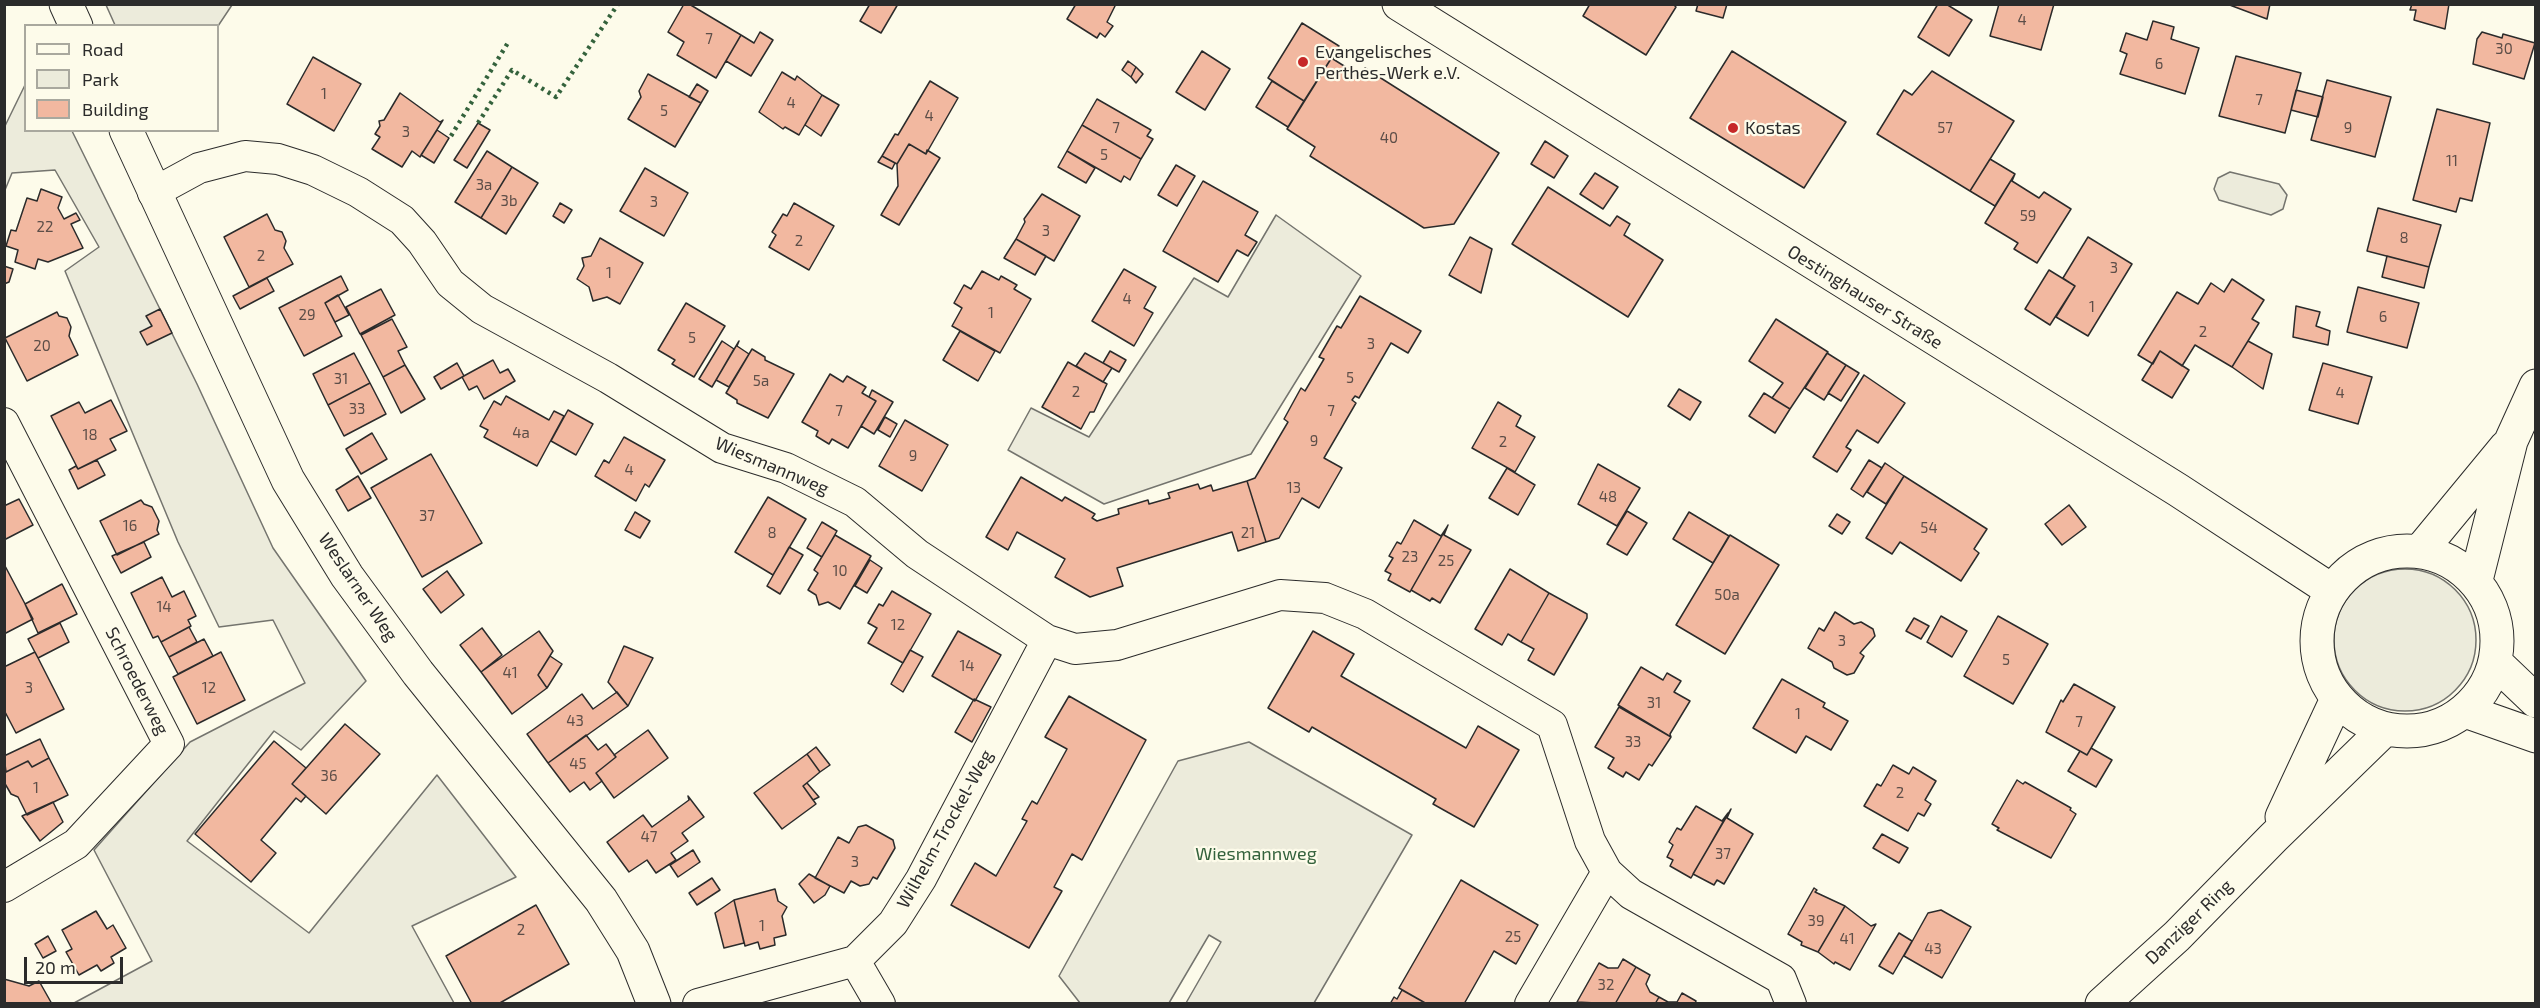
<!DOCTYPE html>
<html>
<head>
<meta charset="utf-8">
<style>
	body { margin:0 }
	#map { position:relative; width:2540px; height:1008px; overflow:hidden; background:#fdfbea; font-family:"Exo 2",sans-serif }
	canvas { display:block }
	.frame { position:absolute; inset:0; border:6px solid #2b2b2b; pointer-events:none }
	.legend { position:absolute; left:24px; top:24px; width:195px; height:108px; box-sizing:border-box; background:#fdfbea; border:2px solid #a9a89e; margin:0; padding:8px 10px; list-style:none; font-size:18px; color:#2b2b2b }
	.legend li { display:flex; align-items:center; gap:12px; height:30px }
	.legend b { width:30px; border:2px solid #a9a89e }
	.scale { position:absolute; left:24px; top:957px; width:99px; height:27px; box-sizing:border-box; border:3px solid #2b2b2b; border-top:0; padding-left:8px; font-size:18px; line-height:21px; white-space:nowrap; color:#2b2b2b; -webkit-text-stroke:4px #fdfbea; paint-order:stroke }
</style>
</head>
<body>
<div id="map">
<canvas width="2540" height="1008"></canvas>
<div class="frame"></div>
<ul class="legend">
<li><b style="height:8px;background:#fdfbea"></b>Road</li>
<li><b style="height:16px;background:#ecebdb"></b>Park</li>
<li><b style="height:16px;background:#f2b8a0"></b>Building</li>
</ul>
<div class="scale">20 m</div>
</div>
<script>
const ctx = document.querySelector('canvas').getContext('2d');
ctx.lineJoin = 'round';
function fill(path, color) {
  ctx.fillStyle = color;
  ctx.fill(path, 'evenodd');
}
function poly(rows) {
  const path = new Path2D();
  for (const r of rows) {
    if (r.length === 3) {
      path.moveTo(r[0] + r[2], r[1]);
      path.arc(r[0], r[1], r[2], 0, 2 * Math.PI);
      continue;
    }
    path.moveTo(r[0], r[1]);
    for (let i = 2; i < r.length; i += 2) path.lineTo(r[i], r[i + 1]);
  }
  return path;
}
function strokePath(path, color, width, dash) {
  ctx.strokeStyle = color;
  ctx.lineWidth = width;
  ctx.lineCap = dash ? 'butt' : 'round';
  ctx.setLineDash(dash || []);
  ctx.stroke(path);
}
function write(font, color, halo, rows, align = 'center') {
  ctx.font = font + ' "Exo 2",sans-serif';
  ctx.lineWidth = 4.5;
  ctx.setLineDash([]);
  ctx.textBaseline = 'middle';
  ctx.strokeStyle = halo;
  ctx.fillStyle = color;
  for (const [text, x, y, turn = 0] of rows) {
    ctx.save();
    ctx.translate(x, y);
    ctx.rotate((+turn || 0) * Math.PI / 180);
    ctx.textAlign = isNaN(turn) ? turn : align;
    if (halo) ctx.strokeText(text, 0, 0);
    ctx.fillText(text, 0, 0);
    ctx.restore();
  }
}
const green = poly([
	[106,5,232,5,218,26,115,25,106,5],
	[25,85,26,130,72,131,197,384,273,548,366,681,301,750,274,731,187,841,309,933,437,775,516,877,412,926,454,1003,74,1003,152,961,94,850,190,742,305,683,273,620,219,627,178,542,65,271,99,247,55,170,12,173,5,190,4,128,25,85],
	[2230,172,2279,184,2287,195,2283,209,2271,215,2219,200,2214,189,2218,178,2230,172],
	[1276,215,1361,276,1251,454,1104,504,1008,450,1031,408,1089,437,1194,278,1228,297,1276,215],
	[2405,640,71],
	[1249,742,1412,835,1314,1003,1186,1003,1221,942,1209,935,1169,1003,1080,1003,1059,976,1178,761,1249,742]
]);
fill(green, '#ecebdb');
strokePath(green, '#74746e', 1.5);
const building = poly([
	[684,4,689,4,741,35,716,78,677,55,684,42,668,32,684,4],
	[870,4,898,4,881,33,860,21,870,4],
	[1076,4,1116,4,1107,22,1113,26,1105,37,1100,33,1097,38,1067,19,1076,4],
	[1590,4,1673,4,1676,7,1646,55,1583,16,1590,4],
	[1698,4,1727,4,1723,18,1696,11,1698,4],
	[1938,4,1946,4,1972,20,1949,56,1918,37,1938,4],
	[1999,4,2054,4,2041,50,1990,36,1999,4],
	[2227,4,2270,4,2267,19,2227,4],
	[2412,4,2449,4,2445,29,2414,20,2416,10,2410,10,2412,4],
	[2153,21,2174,27,2171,39,2199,48,2185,94,2120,74,2127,54,2120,51,2126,33,2147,40,2153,21],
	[1302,23,1339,46,1304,101,1268,78,1302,23],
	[760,32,773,40,751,76,726,61,741,35,754,43,760,32],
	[2482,32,2502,38,2503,34,2535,43,2524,79,2473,64,2477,39,2482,32],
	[1339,46,1333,59,1360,76,1365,68,1499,153,1454,224,1424,228,1310,156,1315,147,1287,129,1339,46],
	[1202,51,1230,69,1205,110,1176,92,1202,51],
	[1732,51,1846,122,1804,188,1690,118,1732,51],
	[2236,56,2301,73,2285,133,2219,116,2236,56],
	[313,57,361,84,334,131,287,104,313,57],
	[1128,61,1136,67,1131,77,1122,70,1128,61],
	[1136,67,1143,74,1136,83,1131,77,1136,67],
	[1932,71,2014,121,1970,191,1877,134,1904,90,1912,95,1932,71],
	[782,72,795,80,797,76,822,95,799,135,785,127,783,129,759,112,782,72],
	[648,74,701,103,675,147,628,119,641,97,639,91,648,74],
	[2327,80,2391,97,2375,157,2311,140,2327,80],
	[930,81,958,98,926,154,909,144,897,164,882,156,895,134,898,135,930,81],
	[1272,81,1304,101,1288,127,1256,107,1272,81],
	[697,84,708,91,701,103,689,97,697,84],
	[2296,90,2323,97,2318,117,2291,110,2296,90],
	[400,93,440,122,443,120,420,157,412,151,402,167,372,149,380,137,375,134,380,126,379,121,384,120,400,93],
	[822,95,839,105,821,136,805,125,822,95],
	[1097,99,1151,130,1147,136,1153,139,1141,159,1082,125,1097,99],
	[2437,109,2490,123,2472,201,2460,198,2456,212,2413,200,2437,109],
	[478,123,490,130,467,168,454,160,478,123],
	[1082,125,1141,159,1130,180,1124,176,1121,182,1067,151,1082,125],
	[437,130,449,138,434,163,421,155,437,130],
	[1545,141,1568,156,1554,178,1531,164,1545,141],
	[909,144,926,154,927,150,940,158,899,225,881,215,898,186,897,164,909,144],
	[487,151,512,167,481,218,455,202,487,151],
	[1067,151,1095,168,1086,183,1058,167,1067,151],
	[882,156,895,163,892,169,878,162,882,156],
	[1990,159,2015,174,1995,206,1970,191,1990,159],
	[1176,165,1195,176,1177,206,1158,195,1176,165],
	[512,167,538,183,506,234,481,218,512,167],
	[645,168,688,193,664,236,620,211,645,168],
	[1595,173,1618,187,1603,209,1580,194,1595,173],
	[2015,174,2012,181,2039,198,2044,192,2071,209,2037,263,2014,249,2018,243,1985,223,2015,174],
	[1203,181,1258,212,1245,235,1257,242,1248,256,1237,250,1218,282,1163,251,1203,181],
	[1548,187,1610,226,1617,216,1630,224,1624,235,1663,260,1628,317,1512,244,1548,187],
	[41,189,62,197,58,208,64,219,76,213,80,220,71,224,83,248,48,262,38,259,35,269,15,262,18,250,6,246,11,230,16,231,27,198,37,201,41,189],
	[1042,194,1080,216,1054,261,1016,239,1025,222,1024,219,1042,194],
	[560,203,572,210,564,223,553,216,560,203],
	[794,203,834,226,809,270,769,247,776,235,772,232,783,214,787,216,794,203],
	[2378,208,2441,225,2429,267,2367,251,2378,208],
	[267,214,275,230,282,232,286,241,284,248,293,264,249,287,224,237,267,214],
	[1470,237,1492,249,1481,293,1449,275,1470,237],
	[2088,237,2132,264,2088,336,2056,317,2075,286,2063,278,2088,237],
	[600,238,643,263,620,304,607,297,593,301,589,287,577,279,584,266,582,258,591,256,600,238],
	[1016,239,1046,256,1035,275,1004,258,1016,239],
	[2387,256,2429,267,2424,288,2382,277,2387,256],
	[4,266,13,269,9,282,4,284,4,266],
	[1124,269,1156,287,1144,308,1153,313,1134,346,1092,321,1124,269],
	[2049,270,2075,286,2050,325,2025,309,2049,270],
	[982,271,999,280,1001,276,1017,285,1014,289,1031,299,1000,353,952,326,962,308,954,303,964,285,971,289,982,271],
	[341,276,348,290,325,303,342,336,304,356,279,308,341,276],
	[267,278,274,291,240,309,233,296,267,278],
	[2232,279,2264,300,2252,319,2259,323,2232,367,2195,345,2182,366,2160,351,2153,364,2138,355,2177,292,2198,304,2211,283,2224,292,2232,279],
	[2358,287,2419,303,2407,348,2347,332,2358,287],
	[381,289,395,315,360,334,346,307,381,289],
	[338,295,349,315,335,322,325,303,338,295],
	[1360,296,1421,331,1408,353,1391,343,1359,398,1355,396,1352,400,1356,403,1324,458,1342,468,1319,508,1302,498,1279,538,1266,542,1247,481,1255,478,1288,422,1284,419,1301,388,1305,391,1324,359,1319,357,1337,326,1341,328,1360,296],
	[686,303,725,326,694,377,672,364,675,360,658,350,686,303],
	[2296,306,2320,312,2316,326,2330,331,2328,345,2293,337,2296,306],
	[160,309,172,333,147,345,140,332,152,326,146,316,160,309],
	[57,312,59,316,67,318,71,327,69,336,78,355,27,381,5,338,57,312],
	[392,319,407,347,398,351,405,365,383,377,361,335,392,319],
	[1776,319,1828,352,1790,409,1772,398,1783,383,1749,361,1776,319],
	[960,331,995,351,978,381,943,360,960,331],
	[722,341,734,349,712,387,699,379,722,341],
	[739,341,737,346,749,354,729,387,716,380,739,341],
	[2248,341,2272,354,2263,389,2232,367,2248,341],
	[752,349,765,357,765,360,794,374,768,418,737,403,737,400,726,393,752,349],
	[1110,351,1126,360,1119,372,1103,363,1110,351],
	[2160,351,2189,370,2172,398,2142,380,2160,351],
	[354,353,370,383,328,405,313,374,354,353],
	[1085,353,1112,368,1103,382,1076,366,1085,353],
	[1827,353,1846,365,1824,400,1805,388,1827,353],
	[493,360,500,373,508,369,515,381,484,399,477,386,469,390,462,377,493,360],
	[1068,362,1107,384,1094,412,1090,412,1081,429,1042,407,1068,362],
	[457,363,464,376,441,389,434,377,457,363],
	[2323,363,2372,377,2358,424,2309,410,2323,363],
	[405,365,425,399,401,413,383,377,405,365],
	[1846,365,1859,373,1841,401,1828,393,1846,365],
	[830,374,843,382,847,376,866,387,862,393,876,401,848,448,832,439,829,444,816,436,818,431,802,422,830,374],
	[1864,375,1905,403,1878,443,1857,430,1846,447,1851,450,1837,472,1813,457,1864,375],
	[370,383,386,414,344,436,328,405,370,383],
	[1679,389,1701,402,1690,420,1668,406,1679,389],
	[872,390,893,402,874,434,861,426,876,401,869,397,872,390],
	[1764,393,1790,409,1775,433,1749,416,1764,393],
	[506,396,549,420,554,411,564,416,537,466,484,437,488,430,480,426,494,401,501,405,506,396],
	[111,400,127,431,110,439,116,450,78,469,51,416,79,402,85,413,111,400],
	[1498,402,1521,416,1516,426,1535,437,1515,472,1472,448,1498,402],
	[568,410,593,424,576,455,551,441,568,410],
	[885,417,897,424,890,437,878,430,885,417],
	[905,420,948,445,922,491,879,466,905,420],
	[372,433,387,459,361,474,346,449,372,433],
	[624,437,665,460,649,487,645,484,636,501,595,476,604,460,609,463,624,437],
	[431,454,482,543,422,577,371,488,431,454],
	[97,460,105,475,78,489,69,470,76,466,78,469,97,460],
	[1869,460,1882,468,1863,497,1851,489,1869,460],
	[1885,463,1904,476,1886,504,1867,492,1885,463],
	[1598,464,1640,488,1617,526,1578,504,1598,464],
	[1507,468,1535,485,1518,515,1489,498,1507,468],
	[358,476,371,498,348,511,336,490,358,476],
	[1904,476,1987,529,1974,549,1979,553,1961,581,1900,542,1892,554,1866,538,1904,476],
	[1021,477,1062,501,1065,497,1095,514,1092,518,1097,521,1119,514,1118,509,1148,500,1149,504,1170,498,1168,493,1198,484,1200,489,1211,485,1213,491,1247,481,1266,542,1238,551,1232,532,1117,568,1123,586,1090,597,1055,577,1065,559,1017,532,1008,550,986,537,1021,477],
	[768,497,806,519,773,575,735,552,768,497],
	[19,499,33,525,4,540,4,506,19,499],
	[141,500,144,504,152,507,159,521,157,530,159,534,117,555,100,521,141,500],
	[2069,505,2086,527,2062,545,2045,524,2069,505],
	[1627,511,1647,523,1627,555,1607,544,1627,511],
	[635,512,650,521,640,538,625,530,635,512],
	[1689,512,1729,536,1713,563,1673,539,1689,512],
	[1837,514,1850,522,1842,534,1829,526,1837,514],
	[1414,520,1441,536,1447,527,1410,592,1388,580,1391,574,1385,571,1393,558,1389,556,1397,542,1401,544,1414,520],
	[822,522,837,531,822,557,807,548,822,522],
	[1448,525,1444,535,1471,550,1440,603,1432,598,1430,601,1411,590,1448,525],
	[835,535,871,556,840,609,828,602,819,605,816,595,808,590,818,573,814,570,835,535],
	[1730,535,1779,565,1725,654,1676,625,1730,535],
	[144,542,151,557,121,573,112,556,144,542],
	[789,547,803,555,780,594,767,586,789,547],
	[870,560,882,568,867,593,855,586,870,560],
	[4,564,33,619,4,634,4,564],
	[1510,569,1549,593,1521,642,1508,634,1502,645,1475,629,1510,569],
	[447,571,464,595,441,613,423,589,447,571],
	[162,577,172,597,184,591,196,616,188,620,191,626,161,642,158,636,153,638,131,593,162,577],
	[62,584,77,614,38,633,25,604,62,584],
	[892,591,931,614,903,663,868,643,877,628,868,623,879,604,883,606,892,591],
	[1549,593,1587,614,1587,618,1554,675,1528,660,1534,649,1521,642,1549,593],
	[1835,612,1854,624,1861,622,1873,629,1875,636,1860,653,1864,656,1854,673,1847,675,1834,668,1832,662,1808,648,1819,628,1824,631,1835,612],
	[1941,616,1967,631,1952,657,1927,642,1941,616],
	[1998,616,2048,644,2013,704,1964,676,1998,616],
	[1914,618,1929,626,1921,639,1906,631,1914,618],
	[60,623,69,642,38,658,28,639,60,623],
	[189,627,197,642,169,657,161,642,189,627],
	[482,628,502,655,481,672,460,645,482,628],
	[539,631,553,651,538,675,547,688,512,714,481,672,539,631],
	[958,631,1001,655,975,701,932,676,958,631],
	[1313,631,1354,654,1341,676,1466,748,1478,726,1519,750,1474,827,1433,804,1436,799,1312,727,1309,732,1268,708,1313,631],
	[204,639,213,656,178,674,169,657,204,639],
	[624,646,653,658,628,706,608,682,624,646],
	[910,650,923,657,903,692,891,684,910,650],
	[35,652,64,709,16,733,4,710,4,667,35,652],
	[221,652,245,700,197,724,173,677,221,652],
	[550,656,562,664,547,688,538,675,550,656],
	[1641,667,1663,680,1667,673,1681,681,1674,692,1690,701,1670,734,1671,737,1618,705,1641,667],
	[1782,679,1825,703,1823,707,1848,721,1831,750,1806,736,1796,753,1753,728,1782,679],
	[2074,684,2115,707,2087,755,2046,732,2061,700,2063,702,2074,684],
	[617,692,628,706,548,763,527,734,582,694,593,709,617,692],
	[1069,696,1146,740,1082,860,1072,854,1054,887,1062,891,1029,948,951,905,975,863,996,876,1027,821,1022,819,1032,801,1037,804,1067,749,1045,737,1069,696],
	[974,699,991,707,972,742,955,732,974,699],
	[1619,707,1671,737,1652,766,1649,764,1639,780,1626,772,1623,777,1608,768,1614,758,1595,747,1619,707],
	[345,724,380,754,326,814,292,784,345,724],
	[648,730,668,758,614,798,596,773,616,757,614,755,648,730],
	[586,735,598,750,606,744,616,757,596,773,602,781,590,790,584,782,570,792,548,763,586,735],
	[40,739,49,758,32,767,28,761,6,772,4,756,40,739],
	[274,741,306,768,292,784,306,796,301,802,296,798,261,840,276,853,251,882,195,834,274,741],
	[816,747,830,765,820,772,807,754,816,747],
	[2091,748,2112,760,2096,787,2068,771,2080,751,2087,755,2091,748],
	[807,754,820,772,803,786,816,804,782,829,754,793,807,754],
	[49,758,68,795,27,815,18,797,11,794,4,782,4,773,28,761,32,767,49,758],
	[1893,765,1909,774,1913,767,1936,781,1925,800,1931,804,1924,816,1918,813,1908,831,1864,806,1877,784,1881,786,1893,765],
	[2017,780,2023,784,2025,782,2071,808,2070,810,2076,814,2051,858,1997,830,1999,828,1992,824,2017,780],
	[807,783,819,797,813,800,803,786,807,783],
	[688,796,704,817,682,833,688,841,671,853,676,860,656,873,647,860,629,872,607,842,643,815,652,827,689,800,688,796],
	[53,802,63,822,40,841,22,816,53,802],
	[1696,806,1722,821,1728,813,1691,878,1670,866,1673,860,1667,857,1673,845,1669,842,1677,828,1681,830,1696,806],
	[1731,809,1727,818,1753,834,1724,884,1717,880,1714,885,1693,874,1731,809],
	[866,825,893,840,895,848,877,879,873,877,869,884,860,886,851,881,844,893,815,878,838,837,849,843,858,827,866,825],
	[1882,834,1908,848,1899,863,1873,848,1882,834],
	[693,850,700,862,678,877,670,865,693,850],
	[809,874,830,886,825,895,814,903,799,884,809,874],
	[712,878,720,890,697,905,689,893,712,878],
	[1461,880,1538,925,1516,964,1494,951,1464,1004,1427,1004,1399,988,1461,880],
	[1814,888,1817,890,1815,892,1845,906,1818,952,1801,945,1802,942,1788,934,1814,888],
	[775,889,778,901,787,907,782,916,786,935,774,938,775,945,760,949,758,942,745,946,734,900,775,889],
	[734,900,744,943,724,948,715,913,734,900],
	[536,905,569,964,498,1004,472,1004,446,956,536,905],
	[1845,906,1871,926,1876,924,1850,970,1835,962,1834,964,1818,952,1845,906],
	[1941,910,1971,927,1942,978,1904,956,1928,913,1941,910],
	[96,911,107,929,113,925,126,948,111,957,114,963,101,971,97,965,79,975,66,952,72,949,62,930,96,911],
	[1899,933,1912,941,1893,974,1879,966,1899,933],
	[48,936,56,951,43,958,35,944,48,936],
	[1623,959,1636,967,1615,1004,1577,1002,1599,963,1608,968,1618,968,1623,959],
	[1636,967,1650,975,1646,984,1650,992,1659,997,1655,1004,1615,1004,1636,967],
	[4,979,29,986,39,981,52,1004,4,1004,4,979],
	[1402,990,1427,1004,1390,1004,1394,997,1397,999,1402,990],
	[1682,993,1696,1001,1695,1004,1655,1004,1659,997,1668,1002,1677,1002,1682,993]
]);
fill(building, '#f2b8a0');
strokePath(building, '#2b2b2b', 1.5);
const street = poly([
	[153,193,199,168,245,156,278,159,313,170,358,192,402,220,422,242,450,283,482,309,608,378,722,448,786,468,855,502,917,554,1047,640,1075,649,1117,645,1280,595,1325,598,1365,614,1552,725,1590,841,1607,872,1631,894,1781,979,1791,1004],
	[4,423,169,744,76,844,4,887],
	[855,961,880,1004],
	[698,1004,855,961,893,923,921,879,1047,640],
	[1530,1004,1607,872]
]);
const secondary = poly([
	[66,4,76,26],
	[1399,4,2178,490,2331,590],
	[126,130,288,480,347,576,418,673,601,900,633,951,654,1004],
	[2421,550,2506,447],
	[2407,641,90],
	[2476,580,2511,441,2536,386],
	[2495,662,2536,701],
	[2465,711,2536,736],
	[2282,817,2337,699],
	[2102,1004,2177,936,2273,838,2385,729]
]);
strokePath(street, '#2b2b2b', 32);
strokePath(secondary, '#2b2b2b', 35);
strokePath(street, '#fdfbea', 30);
strokePath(secondary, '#fdfbea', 33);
strokePath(poly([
	[478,123,512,70,556,97,618,4],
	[451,136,509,41]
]), '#34623c', 4.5, [3, 4.5]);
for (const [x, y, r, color] of [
	[1303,62,6,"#c62828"],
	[1733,128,6,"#c62828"]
]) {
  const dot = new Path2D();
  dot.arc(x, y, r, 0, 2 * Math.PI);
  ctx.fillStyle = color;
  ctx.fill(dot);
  strokePath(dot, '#fdfbea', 2);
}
write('15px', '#5d4e48', null, [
	["4",2022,20],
	["7",709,39],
	["30",2504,49],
	["6",2159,64],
	["1",324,94],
	["7",2259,100],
	["4",791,103],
	["5",664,111],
	["4",929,116],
	["7",1116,128],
	["57",1945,128],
	["9",2348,128],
	["3",406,132],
	["40",1389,138],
	["5",1104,155],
	["11",2452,161],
	["3a",484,185],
	["3b",509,201],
	["3",654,202],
	["59",2028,216],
	["22",45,227],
	["3",1046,231],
	["8",2404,238],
	["2",799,241],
	["2",261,256],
	["3",2114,268],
	["1",609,273],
	["4",1127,299],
	["1",2092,307],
	["1",991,313],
	["29",307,315],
	["6",2383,317],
	["2",2203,332],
	["5",692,338],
	["3",1371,344],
	["20",42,346],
	["5",1350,378],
	["31",341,379],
	["5a",761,381],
	["2",1076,392],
	["4",2340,393],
	["33",357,409],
	["7",839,411],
	["7",1331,411],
	["4a",521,433],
	["18",90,435],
	["9",1314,441],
	["2",1503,442],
	["9",913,456],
	["4",629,470],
	["13",1294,488],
	["48",1608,497],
	["37",427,516],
	["16",130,526],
	["54",1929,528],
	["8",772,533],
	["21",1248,533],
	["23",1410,557],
	["25",1446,561],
	["10",840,571],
	["50a",1727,595],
	["14",164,607],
	["12",898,625],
	["3",1842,641],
	["5",2006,660],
	["14",967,666],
	["41",510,673],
	["3",29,688],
	["12",209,688],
	["31",1654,703],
	["1",1798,714],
	["43",575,721],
	["7",2079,722],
	["33",1633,742],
	["45",578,764],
	["36",329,776],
	["1",36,788],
	["2",1900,793],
	["47",649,837],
	["37",1723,854],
	["3",855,862],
	["39",1816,921],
	["1",762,926],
	["2",521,930],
	["25",1513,937],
	["41",1847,939],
	["43",1933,949],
	["32",1606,985]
]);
write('18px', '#2b2b2b', '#fdfbea', [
	["Evangelisches",1315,52],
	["Perthes-Werk e.V.",1315,73],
	["Kostas",1745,128]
], 'left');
write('18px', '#2b2b2b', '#fdfbea', [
	["Oestinghauser Straße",1865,297,32],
	["Wiesmannweg",772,466,23],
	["Weslarner Weg",358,587,56],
	["Schroederweg",137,681,63],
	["Wilhelm-Trockel-Weg",945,829,-61],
	["Danziger Ring",2189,922,-44]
]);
write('18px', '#34623c', '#fdfbea', [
	["Wiesmannweg",1256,854]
]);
</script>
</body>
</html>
